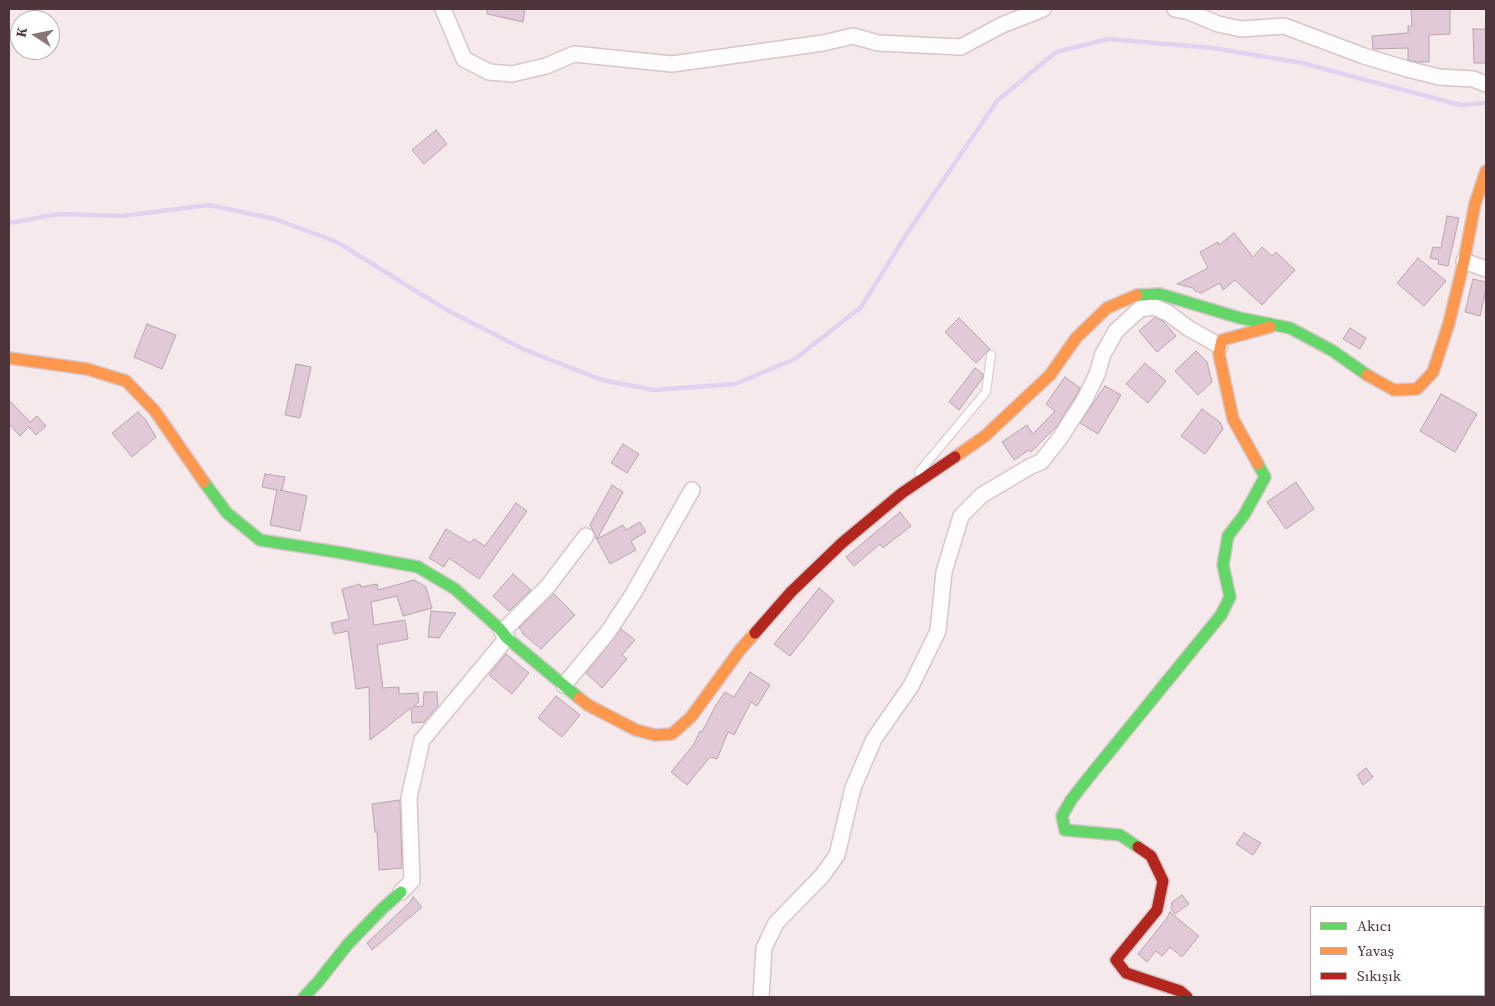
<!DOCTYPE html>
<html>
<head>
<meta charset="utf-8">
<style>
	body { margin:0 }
	#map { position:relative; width:1495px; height:1006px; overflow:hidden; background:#f6e9ec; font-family:"Source Serif 4",serif }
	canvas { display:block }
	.frame { position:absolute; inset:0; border:10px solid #4d353b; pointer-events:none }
	.legend { position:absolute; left:1310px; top:906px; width:175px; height:90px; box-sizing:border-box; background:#fff; border:1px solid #b8aeb1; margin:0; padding:6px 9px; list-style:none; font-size:15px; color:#4d353b }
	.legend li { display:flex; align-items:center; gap:10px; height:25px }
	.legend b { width:25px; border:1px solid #b8aeb1 }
	.north { position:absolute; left:10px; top:10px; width:50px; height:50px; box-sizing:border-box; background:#fff; border:1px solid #b8aeb1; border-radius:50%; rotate:281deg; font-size:14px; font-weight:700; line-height:20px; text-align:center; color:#4d353b }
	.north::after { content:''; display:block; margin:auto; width:18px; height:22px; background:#887479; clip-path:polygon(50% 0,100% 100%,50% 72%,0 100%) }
</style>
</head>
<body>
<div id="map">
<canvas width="1495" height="1006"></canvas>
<div class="frame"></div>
<ul class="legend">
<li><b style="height:6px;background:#63d668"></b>Akıcı</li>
<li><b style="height:6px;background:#ff974d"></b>Yavaş</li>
<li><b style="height:6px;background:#b3261e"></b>Sıkışık</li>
</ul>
<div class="north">K</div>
</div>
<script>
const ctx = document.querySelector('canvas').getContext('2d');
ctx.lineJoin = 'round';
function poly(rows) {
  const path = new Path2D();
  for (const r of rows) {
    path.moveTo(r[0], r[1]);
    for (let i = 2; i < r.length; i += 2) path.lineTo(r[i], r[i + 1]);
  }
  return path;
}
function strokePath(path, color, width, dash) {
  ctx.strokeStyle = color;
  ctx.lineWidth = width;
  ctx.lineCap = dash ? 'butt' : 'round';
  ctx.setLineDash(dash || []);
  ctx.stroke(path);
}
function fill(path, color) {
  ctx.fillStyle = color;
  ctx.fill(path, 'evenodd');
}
strokePath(poly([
	[9,223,59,214,122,216,209,205,275,219,337,242,445,309,523,349,602,380,654,390,735,384,795,359,861,307,908,232,997,101,1056,52,1108,39,1213,48,1302,63,1460,105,1486,103]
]), '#e1d3f0', 4.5);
const building = poly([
	[487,9,525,9,523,22,487,14,487,9],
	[1411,9,1450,9,1450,34,1429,35,1429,62,1417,62,1408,60,1408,48,1373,49,1372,36,1408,33,1408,26,1412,26,1411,9],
	[1473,29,1486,29,1486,63,1474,63,1473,29],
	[436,130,447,144,424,164,412,150,436,130],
	[1447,216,1459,218,1448,266,1438,264,1439,260,1430,258,1433,247,1441,248,1447,216],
	[1234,233,1253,257,1262,247,1272,256,1276,252,1295,270,1262,305,1235,280,1223,290,1220,283,1201,293,1195,291,1193,288,1177,284,1208,268,1200,252,1218,242,1219,245,1234,233],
	[1418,258,1446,281,1424,306,1397,283,1418,258],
	[1473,279,1486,282,1486,289,1480,316,1465,312,1473,279],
	[1155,317,1163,321,1176,336,1157,352,1139,331,1155,317],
	[959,318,990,349,976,363,945,332,959,318],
	[147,324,176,335,162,369,134,357,147,324],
	[1350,328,1366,338,1360,349,1343,339,1350,328],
	[1196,351,1207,362,1212,382,1198,395,1175,371,1196,351],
	[1145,363,1166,381,1148,403,1126,384,1145,363],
	[296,364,311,367,300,418,285,415,296,364],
	[975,368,983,374,982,379,959,410,949,402,975,368],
	[1065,377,1080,388,1077,394,1057,426,1031,452,1029,450,1014,460,1002,442,1027,425,1033,434,1055,411,1046,404,1065,377],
	[1105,386,1121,395,1098,434,1080,423,1105,386],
	[1441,394,1477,414,1455,452,1420,431,1441,394],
	[9,400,30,422,37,416,46,426,36,435,29,427,20,436,9,424,9,400],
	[1202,409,1220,422,1223,429,1205,454,1181,436,1202,409],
	[138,412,145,419,156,437,132,457,112,433,138,412],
	[623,444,639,454,627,473,611,463,623,444],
	[265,474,285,477,282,490,280,490,307,496,300,531,270,525,277,490,262,487,265,474],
	[1296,482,1314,509,1286,529,1267,502,1296,482],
	[612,485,623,492,597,539,623,525,626,530,640,522,646,532,631,541,636,550,610,564,595,536,594,532,590,525,612,485],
	[516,503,527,511,479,579,449,558,444,567,429,558,446,529,470,543,474,539,485,546,516,503],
	[900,512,911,526,883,548,880,544,854,566,846,557,900,512],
	[513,574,531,590,509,611,493,596,513,574],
	[414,580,426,587,432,608,403,616,397,596,371,602,374,625,405,620,408,639,377,645,383,688,399,687,399,694,418,693,419,702,413,707,423,706,424,692,437,692,438,706,424,722,412,723,411,708,370,740,369,687,356,689,348,631,334,634,331,623,349,619,342,589,360,584,361,587,377,584,378,590,414,580],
	[819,588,834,601,790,656,774,644,819,588],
	[554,594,575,615,541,649,522,633,523,632,519,628,554,594],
	[431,611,456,613,439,638,428,637,431,611],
	[621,629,635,640,622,655,627,659,602,688,586,673,621,629],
	[506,654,529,673,512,694,489,675,506,654],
	[750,672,770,685,757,706,751,702,734,735,728,732,717,759,710,757,687,785,671,772,694,744,700,731,702,732,716,705,725,692,734,697,750,672],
	[556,696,580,715,562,737,538,718,556,696],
	[1366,768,1373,777,1363,785,1357,775,1366,768],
	[400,800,402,868,379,870,377,832,375,832,372,804,400,800],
	[1244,833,1261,843,1253,855,1236,844,1244,833],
	[1182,895,1189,904,1175,914,1171,909,1172,902,1182,895],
	[413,897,422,907,372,950,367,943,410,902,413,897],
	[1170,912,1199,936,1182,957,1170,947,1162,956,1156,951,1147,962,1138,954,1167,918,1170,912]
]);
fill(building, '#e2c9d7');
strokePath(building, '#b4a6ac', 1);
const lane = poly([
	[919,472,986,392,991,355]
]);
const street = poly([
	[443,9,464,59,489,72,512,74,546,66,574,54,672,64,823,43,853,36,878,43,961,47,1002,25,1043,9],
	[1175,9,1187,11,1218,24,1241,29,1284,26,1364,56,1407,69,1439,77,1473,79,1486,84],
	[1464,261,1486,269],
	[502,632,548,586,586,536],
	[564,685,608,632,633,594,692,490],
	[401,892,412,881,409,798,422,740,507,638],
	[761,997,764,948,776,923,822,876,837,855,853,788,874,739,911,686,938,631,944,572,961,516,982,495,1031,466,1041,462,1060,438,1085,399,1097,374,1103,354,1116,331,1140,309,1154,307,1168,313,1188,328,1220,346]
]);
const fast = poly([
	[1137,295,1160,294,1240,318,1290,328,1333,351,1367,375],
	[204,482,227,513,260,540,343,553,418,567,455,589,499,628,507,638,579,698],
	[1138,847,1120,835,1065,830,1062,816,1071,800,1089,777,1221,615,1230,597,1223,565,1228,536,1244,515,1265,477,1258,464],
	[304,997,318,982,348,944,382,909,401,892]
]);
const slow = poly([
	[9,358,87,369,126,381,155,411,204,482],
	[1367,375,1394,390,1417,389,1433,372,1449,323,1464,261,1475,204,1486,171],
	[955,457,985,436,1050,375,1076,338,1107,308,1137,295],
	[1258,464,1233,419,1219,354,1222,340,1270,327],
	[579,698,588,705,636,730,655,735,672,734,691,717,740,650,755,633]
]);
const jam = poly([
	[755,633,791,592,842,543,902,493,955,457],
	[1138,847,1151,856,1163,881,1157,910,1116,960,1126,973,1180,991,1187,997]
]);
strokePath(lane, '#d6c6ca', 10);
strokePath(street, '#d6c6ca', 18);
strokePath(fast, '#d6c6ca', 14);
strokePath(slow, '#d6c6ca', 14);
strokePath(jam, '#d6c6ca', 14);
strokePath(lane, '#fefcfc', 8);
strokePath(street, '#fefcfc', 15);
strokePath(fast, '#63d668', 11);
strokePath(slow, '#ff974d', 11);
strokePath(jam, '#b3261e', 11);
</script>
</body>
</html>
